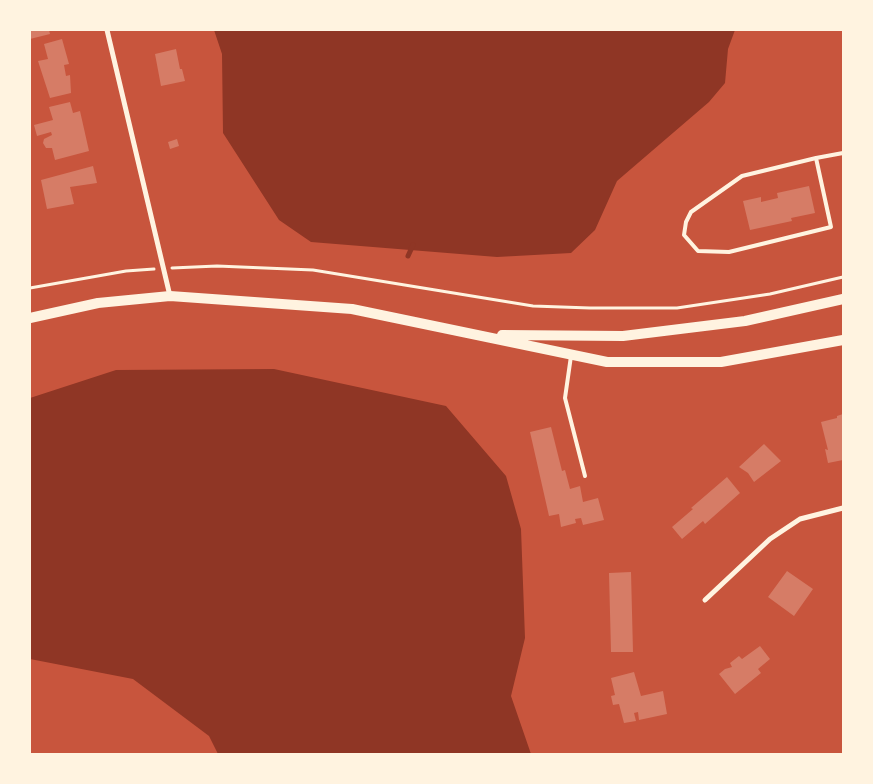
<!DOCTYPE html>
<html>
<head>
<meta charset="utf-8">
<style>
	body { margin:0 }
	#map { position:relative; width:873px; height:784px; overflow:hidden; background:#c8553d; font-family:Mulish,sans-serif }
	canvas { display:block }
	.frame { position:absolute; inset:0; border:31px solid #fff3e0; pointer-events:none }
</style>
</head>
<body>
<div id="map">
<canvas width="873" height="784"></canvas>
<div class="frame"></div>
</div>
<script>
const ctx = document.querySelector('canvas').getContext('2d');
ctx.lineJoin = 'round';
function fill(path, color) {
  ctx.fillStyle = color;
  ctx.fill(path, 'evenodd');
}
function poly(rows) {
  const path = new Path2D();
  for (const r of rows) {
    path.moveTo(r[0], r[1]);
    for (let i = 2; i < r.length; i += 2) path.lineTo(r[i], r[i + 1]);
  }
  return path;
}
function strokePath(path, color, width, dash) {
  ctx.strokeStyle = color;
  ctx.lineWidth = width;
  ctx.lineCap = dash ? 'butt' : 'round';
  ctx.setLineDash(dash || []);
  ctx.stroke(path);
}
fill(poly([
	[214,30,735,30,728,49,725,83,709,102,617,181,595,230,571,253,497,257,311,242,279,220,223,133,222,54],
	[274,369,446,406,506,476,521,529,525,638,511,696,531,754,218,754,209,736,133,679,30,659,30,398,116,370]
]), '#8f3625');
strokePath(poly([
	[408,256,413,245]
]), '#8f3625', 5);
fill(poly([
	[30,30,49,30,50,34,30,39],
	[62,39,69,64,64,65,66,76,70,75,71,93,50,98,38,61,48,59,44,44],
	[176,49,180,69,182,69,185,81,161,86,155,54],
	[70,102,73,113,80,111,89,151,55,160,52,148,46,148,43,143,44,139,52,135,51,132,37,136,34,125,53,120,49,107],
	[177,139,179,146,170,149,168,142],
	[93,166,97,183,70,187,74,204,47,209,41,180],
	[809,186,815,213,791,218,792,221,750,230,743,201,761,197,761,202,778,198,777,193],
	[843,414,843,460,828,463,825,449,828,450,821,422,837,418,837,416],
	[551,427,562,471,565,470,570,489,580,486,583,502,598,498,604,520,583,525,581,518,575,519,576,523,561,527,559,514,549,516,530,432],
	[764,444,781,461,754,482,748,473,739,467],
	[727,477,740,493,705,524,703,521,682,539,672,527,693,509,691,508],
	[787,571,813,589,794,616,768,597],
	[631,572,633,652,611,652,609,573],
	[760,646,770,659,758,669,761,673,735,694,719,674,725,669,732,667,730,663,739,656,742,659],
	[634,672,641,696,663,691,667,714,639,720,638,712,634,713,636,721,624,723,619,704,613,705,611,696,615,695,611,678]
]), '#d67c66');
strokePath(poly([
	[172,268,217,266,313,270,533,306,590,308,677,308,770,294,843,277],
	[30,288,126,271,154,269]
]), '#fff3e0', 3);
strokePath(poly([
	[816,158,831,227,729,252,698,251,684,235,686,222,691,212,742,176,816,158,843,153],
	[571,356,565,398,585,476]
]), '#fff3e0', 4);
strokePath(poly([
	[107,30,170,296],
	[705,600,770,539,800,519,843,508]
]), '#fff3e0', 5);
strokePath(poly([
	[30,318,98,303,170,296,352,309,607,362,721,362,843,340],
	[502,335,623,336,745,321,843,299]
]), '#fff3e0', 10);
</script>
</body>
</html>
